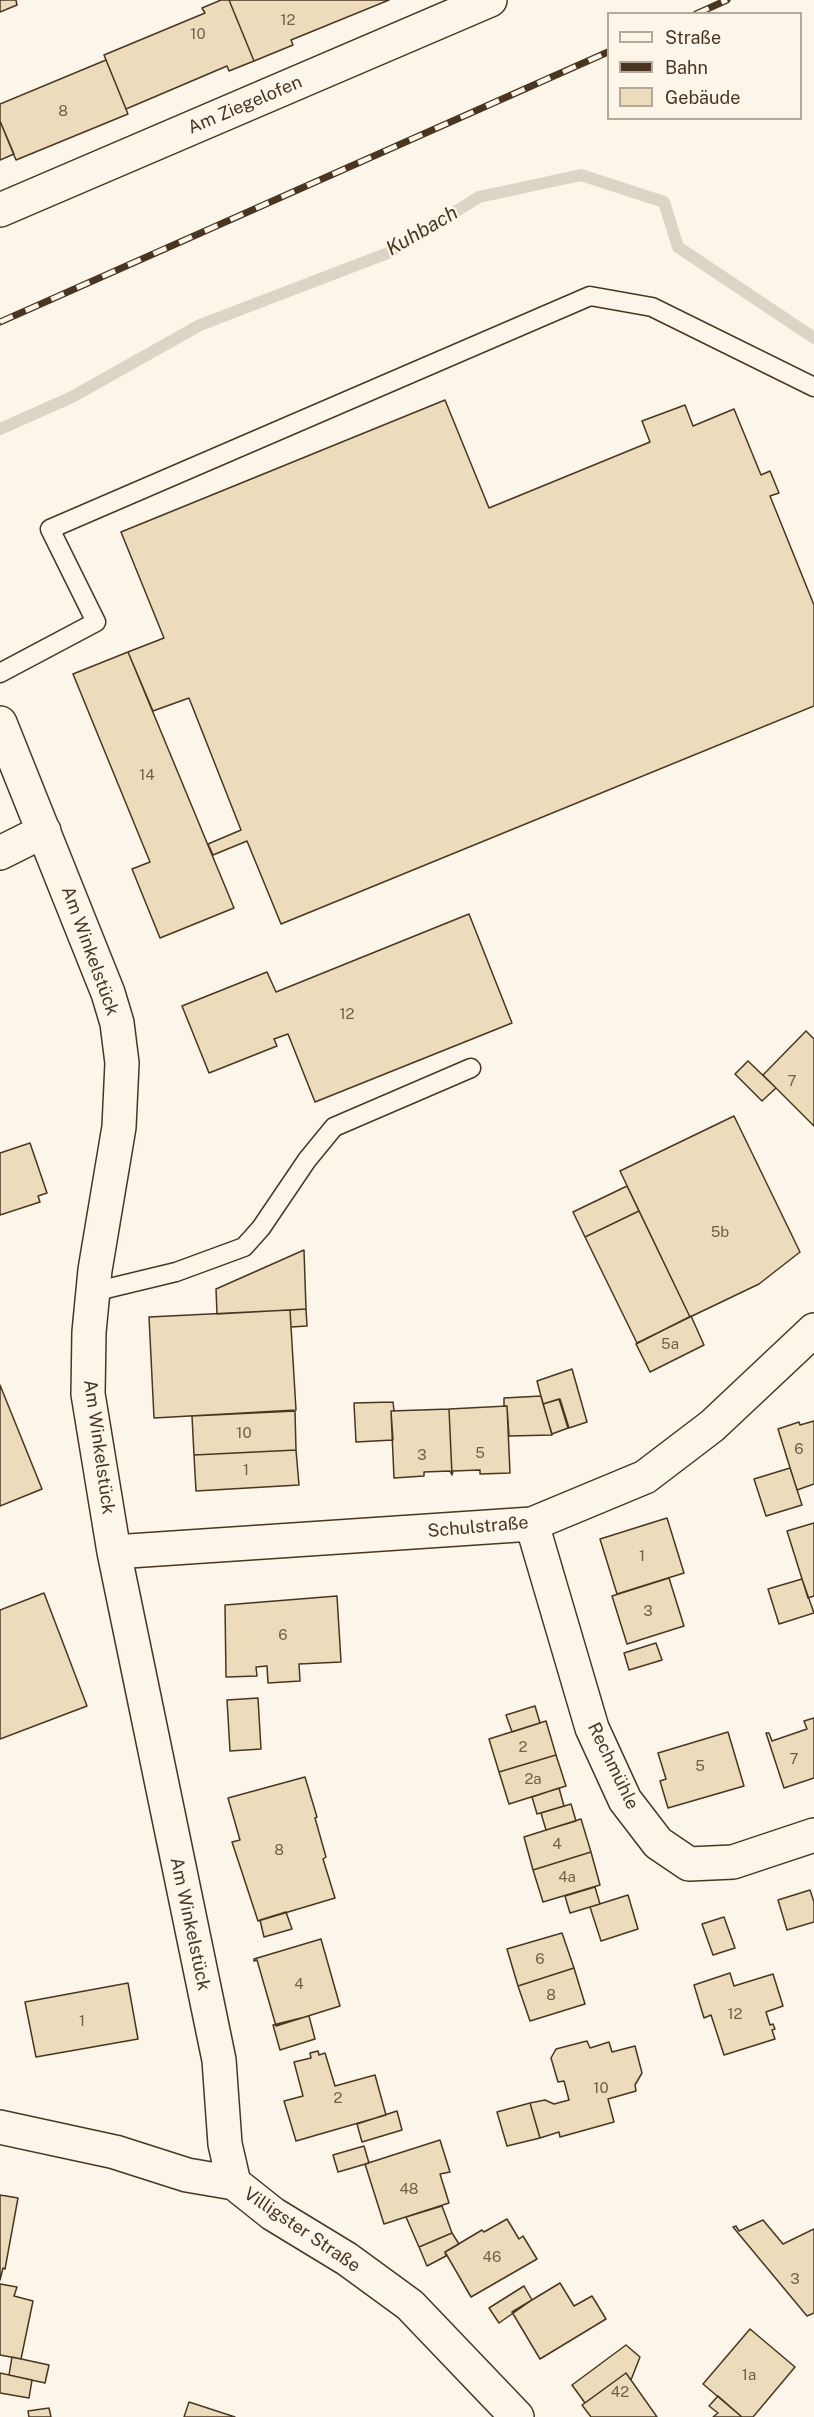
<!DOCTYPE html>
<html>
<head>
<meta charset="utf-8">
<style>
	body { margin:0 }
	#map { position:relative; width:814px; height:2417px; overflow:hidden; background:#fbf6e9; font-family:"Public Sans",sans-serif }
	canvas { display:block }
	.legend { position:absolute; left:607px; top:12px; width:195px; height:108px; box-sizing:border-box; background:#fbf6e9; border:2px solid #b4a999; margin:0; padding:8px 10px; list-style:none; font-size:18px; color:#4a3520 }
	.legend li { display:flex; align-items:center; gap:12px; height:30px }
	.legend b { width:30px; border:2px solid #b4a999 }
</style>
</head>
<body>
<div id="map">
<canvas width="814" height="2417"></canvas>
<ul class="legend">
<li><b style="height:8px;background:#fbf6e9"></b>Straße</li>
<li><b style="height:8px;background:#4a3520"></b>Bahn</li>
<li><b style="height:16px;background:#ecdcbc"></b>Gebäude</li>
</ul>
</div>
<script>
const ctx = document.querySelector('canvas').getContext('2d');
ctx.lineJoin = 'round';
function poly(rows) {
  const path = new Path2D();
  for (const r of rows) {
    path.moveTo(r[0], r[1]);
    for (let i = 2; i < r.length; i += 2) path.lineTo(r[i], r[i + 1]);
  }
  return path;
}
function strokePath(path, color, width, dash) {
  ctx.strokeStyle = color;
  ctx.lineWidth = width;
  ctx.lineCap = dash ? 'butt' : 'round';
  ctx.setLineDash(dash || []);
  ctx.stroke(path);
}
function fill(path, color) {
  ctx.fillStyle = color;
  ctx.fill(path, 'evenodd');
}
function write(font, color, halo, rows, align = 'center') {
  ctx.font = font + ' "Public Sans",sans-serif';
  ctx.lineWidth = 4.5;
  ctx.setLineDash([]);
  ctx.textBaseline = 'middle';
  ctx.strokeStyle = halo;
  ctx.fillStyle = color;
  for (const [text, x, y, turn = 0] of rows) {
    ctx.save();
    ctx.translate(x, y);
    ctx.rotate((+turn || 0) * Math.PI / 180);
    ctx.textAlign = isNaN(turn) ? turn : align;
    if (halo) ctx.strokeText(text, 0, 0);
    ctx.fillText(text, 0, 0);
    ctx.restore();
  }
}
strokePath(poly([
	[0,429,72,397,200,325,388,253,479,197,581,175,664,202,678,247,814,338]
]), '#dcd4c6', 12);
const building = poly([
	[0,0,16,0,17,5,0,12,0,0],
	[221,0,229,0,254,61,229,71,227,66,126,109,104,55,205,13,202,8,221,0],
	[229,0,389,0,291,40,293,45,254,61,229,0],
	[106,60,128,114,16,160,0,121,0,104,106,60],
	[0,121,14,154,0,160,0,121],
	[445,400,489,508,650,442,642,421,685,405,693,426,734,409,761,475,770,471,779,493,770,496,814,605,814,706,281,924,247,841,213,855,208,844,241,830,189,698,153,711,128,652,164,638,121,532,445,400],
	[128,652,234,908,160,938,132,869,150,862,73,674,128,652],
	[469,914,512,1023,315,1102,288,1034,274,1039,277,1046,209,1073,182,1006,267,972,276,992,469,914],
	[806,1031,814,1039,814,1126,763,1075,806,1031],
	[748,1061,776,1088,762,1101,735,1074,748,1061],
	[734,1116,800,1252,759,1284,690,1317,620,1171,734,1116],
	[30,1143,47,1193,38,1196,40,1202,0,1215,0,1153,30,1143],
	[627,1186,639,1211,585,1237,573,1212,627,1186],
	[639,1211,690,1317,637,1343,585,1237,639,1211],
	[304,1250,306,1309,217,1314,216,1289,304,1250],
	[306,1309,307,1326,291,1327,290,1310,306,1309],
	[290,1310,296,1410,154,1418,149,1317,290,1310],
	[691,1316,704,1345,650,1372,636,1344,691,1316],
	[572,1369,587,1422,569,1428,560,1399,543,1404,537,1381,572,1369],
	[0,1385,42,1489,0,1506,0,1385],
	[541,1396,552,1435,509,1436,507,1406,504,1406,504,1398,541,1396],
	[559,1399,568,1428,552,1434,543,1404,559,1399],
	[393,1402,394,1411,391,1411,393,1440,356,1442,354,1403,393,1402],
	[507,1406,510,1473,480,1474,480,1470,453,1471,452,1475,449,1409,507,1406],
	[449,1409,452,1475,450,1471,424,1472,424,1476,394,1478,391,1411,449,1409],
	[295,1411,296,1450,194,1455,192,1416,295,1411],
	[814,1421,814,1484,797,1490,778,1429,799,1422,800,1425,814,1421],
	[296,1450,299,1485,196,1491,194,1455,296,1450],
	[790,1468,802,1505,766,1516,754,1479,790,1468],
	[667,1518,684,1573,617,1594,600,1539,667,1518],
	[814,1523,814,1596,808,1598,787,1531,814,1523],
	[669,1578,684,1626,627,1644,612,1596,669,1578],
	[802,1579,814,1613,779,1624,768,1589,802,1579],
	[44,1593,87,1706,0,1739,0,1610,44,1593],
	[337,1596,341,1662,299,1664,300,1681,268,1683,267,1666,256,1667,257,1676,226,1677,225,1605,337,1596],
	[656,1643,662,1660,629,1670,624,1653,656,1643],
	[258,1698,261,1749,230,1751,227,1700,258,1698],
	[535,1706,540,1723,512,1732,506,1715,535,1706],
	[814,1718,814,1778,784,1788,766,1733,769,1733,772,1741,807,1729,804,1721,814,1718],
	[546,1721,556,1755,499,1772,489,1739,546,1721],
	[728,1732,744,1786,668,1808,660,1781,666,1779,658,1753,728,1732],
	[556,1755,566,1786,509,1804,499,1772,556,1755],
	[305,1777,317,1817,315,1818,326,1857,323,1859,335,1898,258,1921,232,1842,240,1840,228,1798,305,1777],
	[559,1788,564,1806,537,1814,532,1797,559,1788],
	[571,1804,576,1821,546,1830,541,1813,571,1804],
	[581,1819,591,1852,533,1870,524,1837,581,1819],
	[591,1852,600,1885,543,1902,533,1870,591,1852],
	[595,1887,600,1904,570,1913,565,1896,595,1887],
	[810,1890,814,1902,814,1922,787,1930,778,1900,810,1890],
	[628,1895,638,1929,601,1941,590,1907,628,1895],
	[286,1912,292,1929,264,1937,260,1920,286,1912],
	[724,1917,735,1948,713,1955,702,1924,724,1917],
	[562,1933,574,1968,518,1986,507,1949,562,1933],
	[321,1939,340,2006,276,2026,257,1960,254,1961,254,1959,321,1939],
	[574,1968,585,2004,530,2021,518,1986,574,1968],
	[730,1973,734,1986,773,1974,783,2006,766,2012,770,2025,773,2024,775,2029,772,2030,775,2039,724,2055,711,2015,704,2018,694,1985,730,1973],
	[128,1983,138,2039,36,2057,25,2002,128,1983],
	[309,2016,315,2039,280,2050,273,2025,309,2016],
	[587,2041,590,2048,609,2042,612,2052,635,2046,642,2073,635,2085,636,2091,608,2099,614,2122,560,2137,559,2132,540,2138,530,2103,545,2100,554,2104,569,2100,564,2081,558,2082,551,2058,556,2049,587,2041],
	[318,2051,319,2055,325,2053,335,2086,375,2075,386,2115,296,2141,284,2101,303,2096,294,2062,311,2058,310,2053,318,2051],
	[530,2103,540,2138,507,2146,497,2112,530,2103],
	[397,2111,402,2130,362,2142,357,2124,397,2111],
	[440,2140,450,2172,440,2174,449,2203,384,2224,365,2164,440,2140],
	[364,2146,369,2163,338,2172,333,2155,364,2146],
	[0,2195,18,2198,5,2269,3,2268,0,2280,0,2195],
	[442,2206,452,2233,419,2247,406,2217,442,2206],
	[507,2219,519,2239,523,2236,537,2259,471,2297,445,2252,482,2230,484,2232,507,2219],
	[763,2220,783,2244,814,2229,814,2313,807,2316,733,2227,736,2226,739,2231,763,2220],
	[452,2233,459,2244,445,2252,446,2256,427,2266,419,2247,452,2233],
	[560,2283,574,2306,592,2296,606,2319,540,2359,512,2312,560,2283],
	[0,2284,17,2287,14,2296,33,2301,21,2359,0,2355,0,2284],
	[524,2286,532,2300,499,2323,489,2308,524,2286],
	[750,2329,795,2367,753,2417,742,2417,703,2384,750,2329],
	[626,2345,640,2357,631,2380,626,2373,585,2403,572,2385,626,2345],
	[12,2357,49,2365,45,2383,9,2375,12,2357],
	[0,2373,32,2380,29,2398,0,2393,0,2373],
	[626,2373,657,2417,591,2417,582,2405,626,2373],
	[718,2396,742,2417,713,2417,718,2413,709,2406,718,2396],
	[189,2402,235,2417,184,2417,189,2402],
	[49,2408,51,2417,29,2417,28,2411,49,2408]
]);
fill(building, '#ecdcbc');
strokePath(building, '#4a3520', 1.5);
const service = poly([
	[0,673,96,622,50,529,590,296,652,307,814,387],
	[93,1292,176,1272,244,1247,261,1228,307,1160,334,1127,471,1068]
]);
const minor = poly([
	[0,210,490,0],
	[0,723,108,993,117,1023,122,1063,119,1127,95,1270,89,1332,88,1394,114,1552,219,2060,225,2144,234,2183],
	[0,853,44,831],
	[532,1524,592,1728,625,1800,658,1843,689,1864,733,1862,814,1835],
	[114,1552,532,1524,645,1477,712,1426,814,1330],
	[0,2127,115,2152,187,2175,234,2183,273,2214,347,2259,410,2305,517,2417]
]);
strokePath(service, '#4a3520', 21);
strokePath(minor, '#4a3520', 36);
strokePath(service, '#fbf6e9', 18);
strokePath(minor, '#fbf6e9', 33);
const rail = poly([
	[696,14,727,0],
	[0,322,608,52]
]);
strokePath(rail, '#4a3520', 7);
strokePath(rail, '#fbf6e9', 4.5, [14]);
write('15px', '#725f47', null, [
	["12",288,20],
	["10",198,34],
	["8",63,111],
	["14",147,775],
	["12",347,1014],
	["7",792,1081],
	["5b",720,1232],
	["5a",670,1344],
	["10",244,1433],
	["6",799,1449],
	["5",480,1453],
	["3",422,1455],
	["1",246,1470],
	["1",642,1556],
	["3",648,1611],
	["6",283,1635],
	["2",523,1747],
	["7",794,1759],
	["5",700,1766],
	["2a",533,1779],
	["4",557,1844],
	["8",279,1850],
	["4a",567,1877],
	["6",540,1959],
	["4",299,1984],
	["8",551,1995],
	["12",735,2014],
	["1",82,2021],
	["10",601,2088],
	["2",338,2098],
	["48",409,2189],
	["46",492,2257],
	["3",795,2279],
	["1a",749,2375],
	["42",620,2392]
]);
write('18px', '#4a3520', '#fbf6e9', [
	["Am Ziegelofen",245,105,-23],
	["Am Winkelstück",90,951,70],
	["Am Winkelstück",99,1447,82],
	["Schulstraße",478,1527,-5],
	["Rechmühle",613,1766,64],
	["Am Winkelstück",190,1924,78],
	["Villigster Straße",302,2230,34]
]);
write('italic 20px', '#4a3520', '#fbf6e9', [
	["Kuhbach",422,231,-30]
]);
</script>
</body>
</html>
